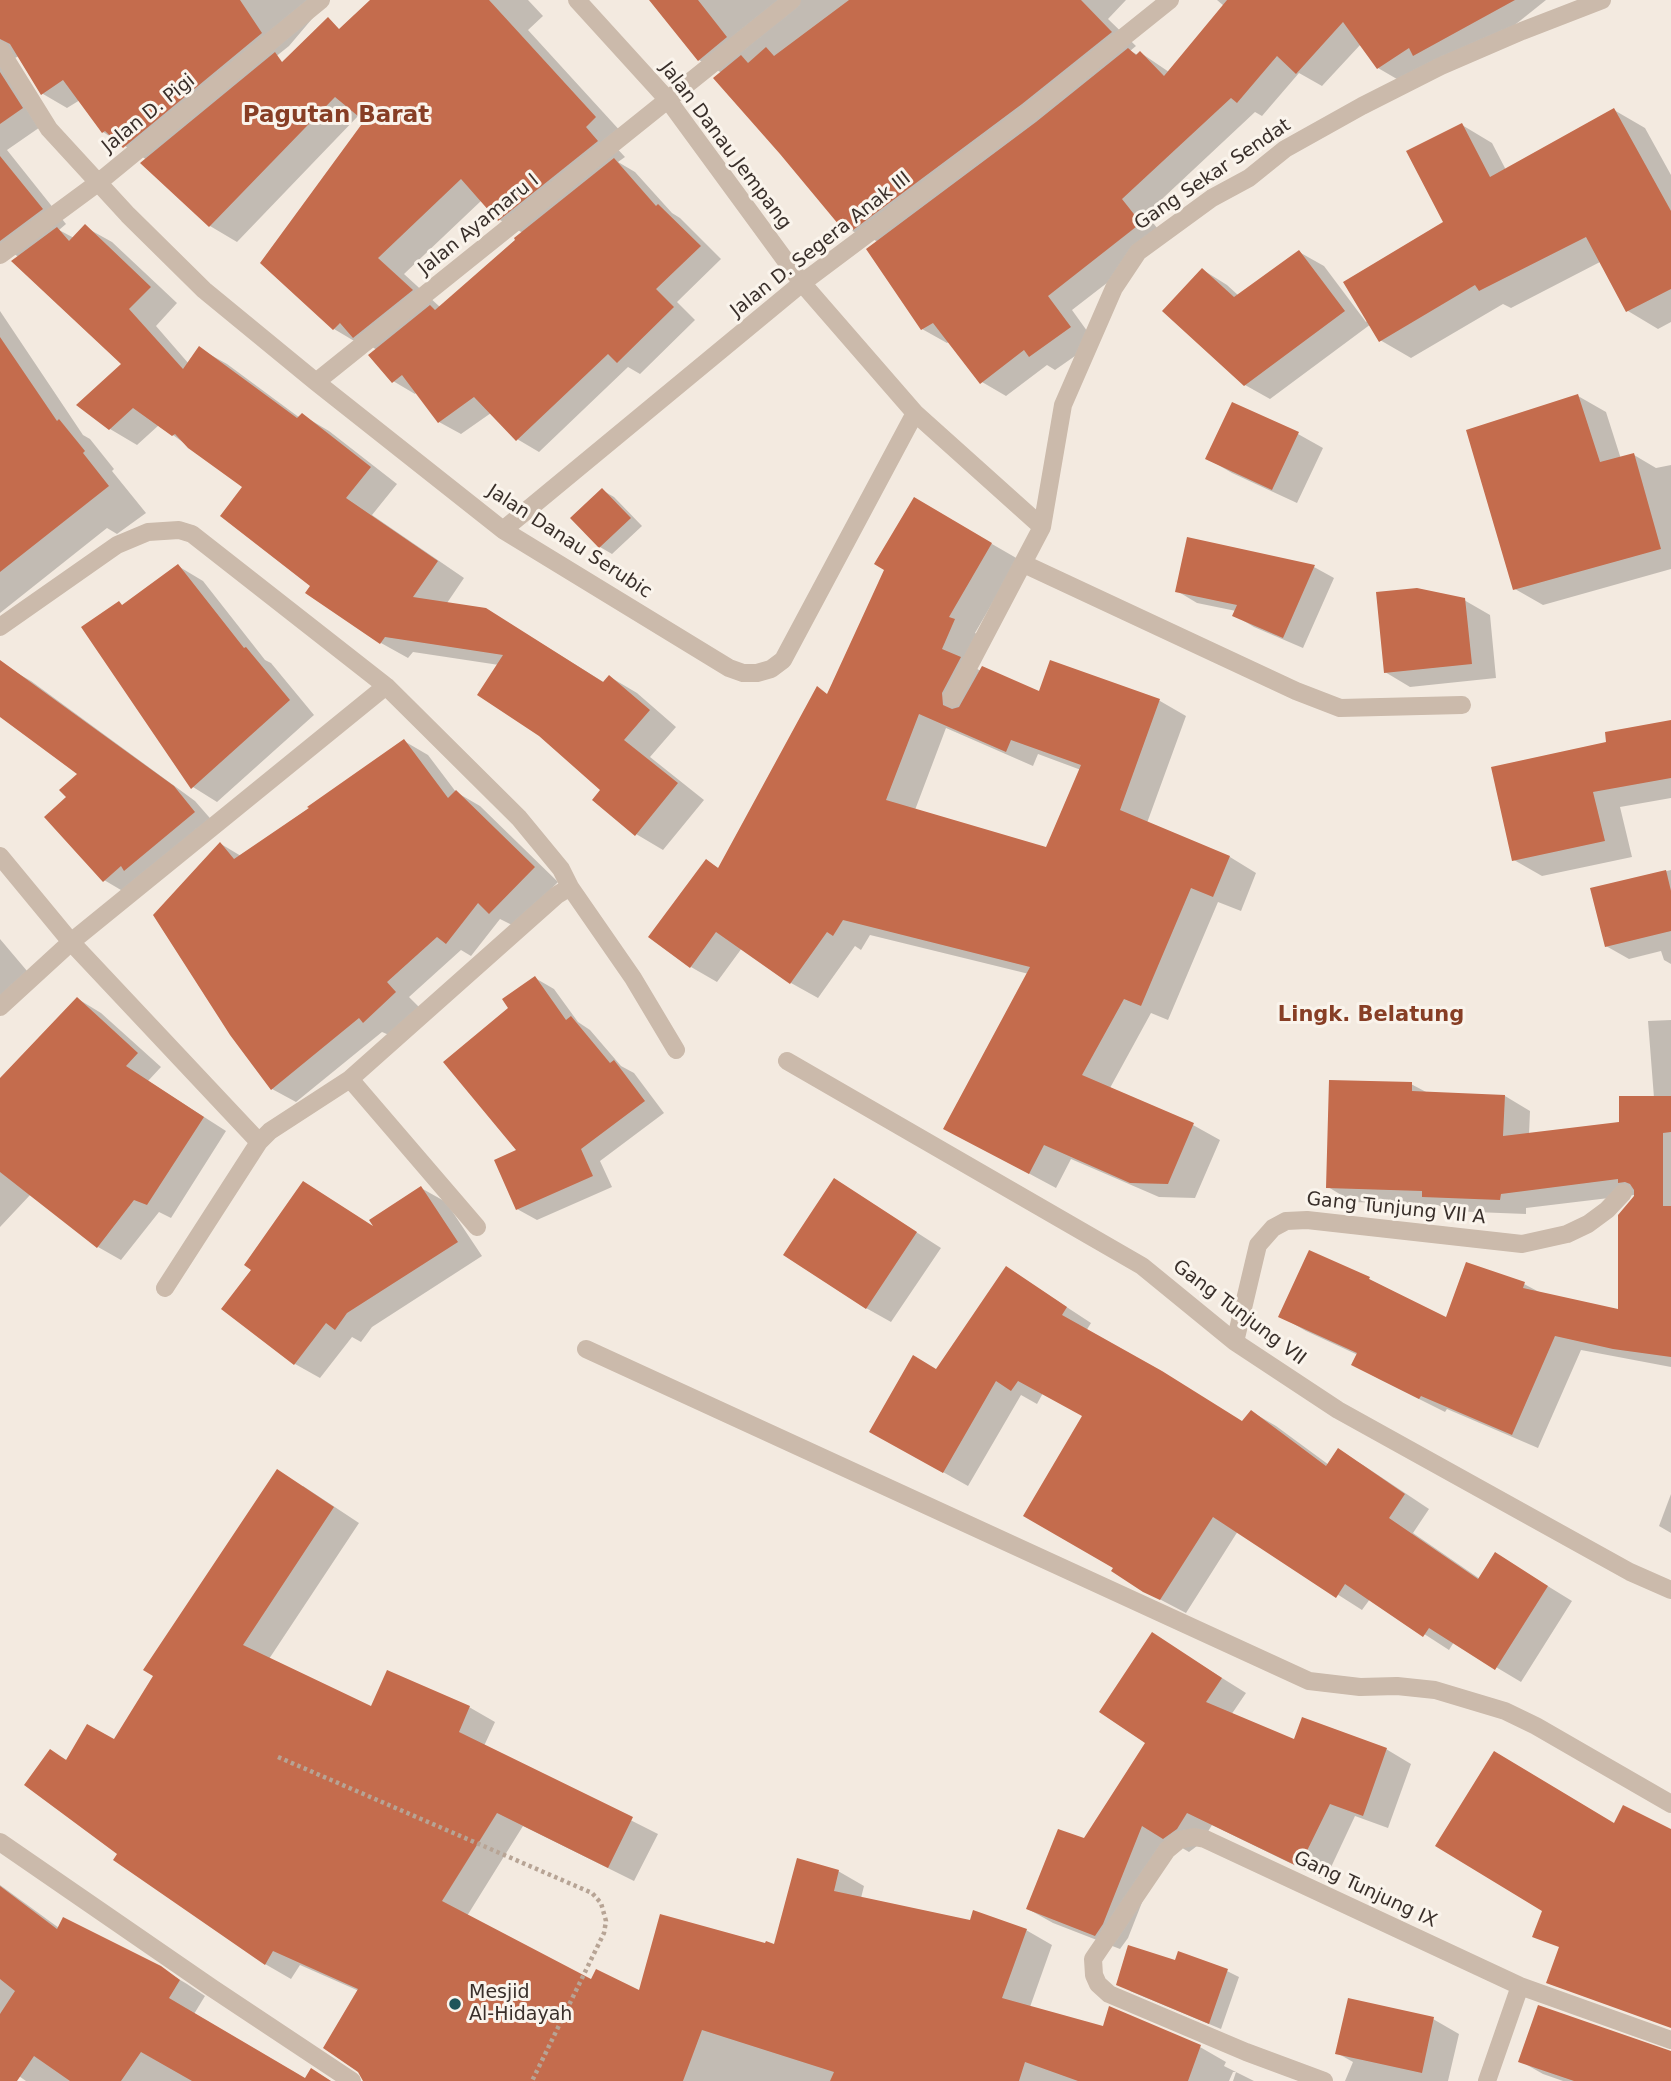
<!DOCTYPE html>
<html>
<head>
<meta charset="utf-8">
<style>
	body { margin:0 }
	canvas { display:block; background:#f3eae0 }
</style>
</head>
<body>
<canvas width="1671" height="2081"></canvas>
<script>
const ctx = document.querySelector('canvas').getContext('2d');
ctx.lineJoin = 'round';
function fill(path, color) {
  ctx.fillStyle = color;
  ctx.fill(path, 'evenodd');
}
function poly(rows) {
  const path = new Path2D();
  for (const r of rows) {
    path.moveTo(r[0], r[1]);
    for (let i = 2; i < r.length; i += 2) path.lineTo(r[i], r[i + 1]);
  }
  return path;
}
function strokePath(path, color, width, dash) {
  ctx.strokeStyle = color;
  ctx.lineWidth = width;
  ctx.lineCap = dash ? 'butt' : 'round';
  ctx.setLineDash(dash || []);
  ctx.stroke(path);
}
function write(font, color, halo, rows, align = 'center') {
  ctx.font = font + ' "DejaVu Sans",sans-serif';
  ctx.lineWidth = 6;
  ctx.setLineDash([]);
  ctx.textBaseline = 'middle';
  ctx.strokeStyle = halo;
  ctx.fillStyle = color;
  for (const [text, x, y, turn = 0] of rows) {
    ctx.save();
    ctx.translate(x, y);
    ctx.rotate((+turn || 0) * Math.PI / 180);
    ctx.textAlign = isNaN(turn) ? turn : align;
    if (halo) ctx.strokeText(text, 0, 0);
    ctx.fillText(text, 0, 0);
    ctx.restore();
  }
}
fill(poly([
	[0,0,328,0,289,46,259,70,283,84,373,0,528,0,543,16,528,30,623,134,612,143,625,157,618,162,635,172,672,213,680,218,721,259,677,302,695,320,640,374,628,367,539,452,517,439,491,413,461,434,439,422,417,392,415,394,393,381,377,350,364,342,361,345,334,329,366,120,359,115,237,242,210,226,147,160,103,132,80,100,67,108,43,94,19,56,15,58,46,123,7,150,66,224,59,230,74,238,85,227,112,242,177,303,156,326,189,364,200,349,227,364,300,418,302,415,329,431,397,484,372,515,464,578,447,603,486,609,605,683,610,677,637,693,676,727,650,757,704,800,663,850,636,834,499,665,413,652,408,658,381,643,307,592,312,585,245,487,159,425,137,445,110,429,123,364,19,257,0,246],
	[482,200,500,220,523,233,440,307,404,274],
	[652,0,1126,0,1108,19,1136,46,1130,51,1138,55,1141,53,1169,72,1224,6,1217,0,1546,0,1506,32,1402,82,1378,68,1361,44,1322,86,1299,73,1262,116,1255,112,1146,214,1165,238,1072,310,1095,342,1055,370,1047,365,1006,396,982,382,950,341,947,343,922,329,878,242,867,236,865,238,840,224,722,73,699,60],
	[1614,110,1645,128,1671,175,1671,322,1658,329,1628,311,1600,262,1511,308,1503,304,1411,358,1380,340,1371,324,1270,399,1245,385,1203,270,1227,285,1239,296,1299,252,1324,266,1366,322,1446,223,1462,125,1492,143,1506,170],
	[0,311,83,435,90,439,114,469,112,471,146,513,117,534,107,528,0,613],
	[1578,396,1606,412,1621,459,1634,455,1656,468,1671,465,1671,569,1543,605,1515,589],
	[1298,434,1323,448,1297,503,1232,473,1208,459],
	[602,490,614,497,642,526,612,554,600,547],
	[914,499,1018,559,975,633,981,636,968,664,981,671,1040,693,1051,662,1160,701,1186,716,1147,823,1230,857,1256,873,1241,911,1218,902,1168,1020,1151,1013,1110,1088,1193,1125,1220,1140,1195,1198,1159,1197,1071,1159,1056,1188,972,1143,1029,974,870,935,861,950,855,946,818,998,791,983,742,948,717,982,691,967,707,861,720,869,829,695,886,570],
	[946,728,1033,766,1038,754,1081,770,1047,849,915,810],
	[1188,539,1314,567,1334,578,1303,648,1254,627,1234,615,1236,611,1197,603,1177,591],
	[178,566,203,581,265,660,271,663,314,715,217,802,193,787,124,606],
	[1464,600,1490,615,1496,678,1410,687,1385,672],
	[10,669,31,681,195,801,216,825,126,893,104,880,68,797,79,774,0,715,0,682],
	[1671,722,1671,798,1620,807,1632,857,1542,876,1514,860,1608,743],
	[404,741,428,755,456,792,480,806,558,882,514,926,500,919,471,956,461,950,409,997,419,1007,389,1035,382,1032,296,1102,272,1089,221,844,241,856],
	[1671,870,1671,964,1664,960,1661,951,1629,959,1606,946,1592,889],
	[0,939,33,978,0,1005],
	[535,978,554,989,578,1022,590,1030,621,1066,634,1073,664,1113,600,1161,612,1187,537,1220,517,1209,518,1151,510,1008],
	[78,999,101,1013,161,1067,148,1081,226,1131,171,1218,159,1212,121,1260,98,1247,31,1194,0,1227,0,1081],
	[1671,1020,1671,1367,1581,1350,1538,1448,1447,1409,1445,1412,1379,1379,1353,1364,1358,1355,1306,1331,1280,1316,1310,1252,1369,1279,1447,1319,1524,1284,1543,1294,1619,1311,1634,1195,1526,1208,1526,1214,1449,1211,1438,1205,1353,1202,1328,1187,1411,1084,1428,1093,1505,1096,1530,1111,1529,1135,1621,1123,1654,1098,1648,1021],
	[835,1180,941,1248,891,1322,866,1308],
	[421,1188,446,1202,482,1256,372,1327,361,1342,352,1337,320,1378,295,1364,224,1308,376,1228],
	[1007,1268,1091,1323,1086,1331,1243,1423,1252,1412,1276,1426,1329,1465,1338,1451,1363,1465,1429,1509,1413,1533,1480,1579,1520,1569,1572,1601,1521,1682,1454,1642,1449,1650,1370,1599,1362,1610,1238,1531,1186,1613,1144,1591,1115,1567,1084,1416,1043,1393,1037,1404,1021,1395,968,1486,871,1432,937,1371],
	[303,1486,359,1523,269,1659,371,1708,388,1672,469,1707,495,1722,484,1746,658,1834,634,1881,523,1826,467,1916,592,1982,640,1993,776,1946,838,1871,864,1886,861,1898,971,1922,1026,1930,1052,1945,1030,2007,1104,2028,1200,2047,1226,2062,1224,2066,1254,2081,1233,2081,1236,2072,1233,2072,1229,2081,365,2081,359,1991,300,1965,291,1979,265,1964,120,1853,51,1751,68,1761,114,1741],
	[1671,1494,1671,1533,1659,1526],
	[1152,1634,1246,1693,1231,1715,1295,1742,1386,1749,1411,1764,1388,1828,1355,1816,1325,1880,1212,1825,1201,1843,1189,1852,1167,1839,1128,1938,1120,1949,1053,1923,1028,1909,1084,1841,1147,1742],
	[0,1885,59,1928,160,1968,187,1984,205,1996,194,2014,306,2080,312,2070,331,2081,26,2081,0,2063],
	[1176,1962,1227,1971,1239,1977,1221,2029,1130,1991],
	[1433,2019,1459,2034,1448,2081,1345,2081,1353,2062,1337,2053],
	[1671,2056,1671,2081,1563,2081,1543,2074,1520,2061]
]), '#0003');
fill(poly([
	[0,0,240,0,262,33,123,148,105,131,102,133,63,80,41,95,10,44,0,39],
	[370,0,489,0,596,117,586,127,598,141,498,221,461,179,378,258,413,290,353,338,340,323,333,330,260,263,364,121,335,97,209,227,140,163,275,52,282,62,328,17,339,29],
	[649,0,698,0,727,37,698,61],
	[849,0,1081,0,1112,32,1022,104,853,230,846,219,839,225,780,154,713,78,741,55,748,63,766,47,774,56],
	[1227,0,1515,0,1413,56,1409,48,1377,69,1343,22,1296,74,1277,56,1237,103,1231,98,1122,199,1141,223,1048,296,1071,327,1029,357,1024,350,980,384,933,323,921,330,866,249,1036,122,1128,48,1136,55,1140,51,1164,76],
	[0,72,23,108,0,124],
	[1614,108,1671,211,1671,289,1626,312,1586,237,1479,291,1475,285,1379,342,1343,282,1443,222,1406,151,1462,123,1490,177],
	[0,156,43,209,0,241],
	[614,158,656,206,658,204,701,246,656,289,674,307,617,363,608,354,516,441,474,397,438,423,402,375,392,383,368,355,430,305,435,310,515,240,514,238],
	[85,224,151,287,129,309,183,369,199,346,297,418,302,413,371,467,346,498,438,561,413,597,486,608,603,682,609,675,650,710,624,740,678,783,635,836,592,800,600,790,539,736,477,695,503,655,385,637,380,644,305,593,310,586,220,516,242,487,188,448,175,434,172,436,133,408,109,430,76,405,121,364,11,261,57,227,69,241],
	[1299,250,1345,311,1244,386,1162,311,1202,268,1234,297],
	[0,337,57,421,59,419,85,451,83,453,109,486,0,572],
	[1578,394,1600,462,1634,453,1661,549,1513,590,1466,430],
	[1232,402,1299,432,1272,490,1205,459],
	[602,488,631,518,599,548,570,518],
	[914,497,992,543,949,617,955,619,942,649,961,657,942,693,943,705,952,709,959,707,982,666,1039,691,1050,660,1160,699,1120,810,1230,856,1213,897,1191,888,1141,1006,1124,999,1082,1075,1194,1123,1168,1184,1130,1183,1044,1145,1029,1174,943,1129,1030,967,843,920,833,936,827,932,790,984,716,932,690,968,648,937,706,859,718,868,817,686,827,694,884,570,874,564],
	[919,714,1006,752,1011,740,1081,765,1046,847,886,800],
	[1187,537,1315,565,1283,638,1232,616,1237,605,1175,592],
	[178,564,244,648,246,647,290,700,191,789,81,627,119,601,122,605],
	[1417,588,1465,598,1472,664,1384,673,1376,592],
	[0,660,174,786,195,812,124,871,121,866,103,882,44,817,66,797,59,790,77,774,0,717],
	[1671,720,1671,778,1593,792,1605,841,1512,861,1491,767,1606,742,1605,732],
	[404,739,448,798,456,790,535,867,489,914,478,903,446,944,437,937,387,982,396,992,363,1023,359,1018,271,1090,230,1035,153,915,220,842,234,859,309,808,307,807],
	[1666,870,1671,891,1671,931,1605,947,1590,888],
	[535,976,566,1020,571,1016,610,1063,614,1060,645,1101,581,1149,593,1176,516,1210,494,1160,516,1150,443,1062,508,1008,502,999],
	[77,997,138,1053,126,1066,204,1117,147,1205,134,1200,97,1248,0,1172,0,1078],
	[1329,1080,1412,1082,1412,1091,1505,1095,1503,1136,1619,1122,1619,1096,1671,1096,1671,1132,1663,1133,1663,1206,1671,1206,1671,1357,1613,1349,1555,1336,1512,1435,1421,1396,1419,1399,1351,1365,1357,1353,1278,1317,1309,1250,1370,1277,1369,1279,1446,1317,1466,1262,1525,1282,1523,1288,1618,1309,1618,1215,1634,1196,1634,1190,1630,1184,1625,1182,1618,1183,1618,1179,1501,1194,1500,1200,1422,1197,1422,1191,1326,1188],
	[834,1178,917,1232,866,1309,783,1255],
	[303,1181,373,1226,369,1220,421,1186,458,1242,347,1313,335,1330,326,1323,294,1365,221,1309,251,1270,244,1265],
	[1006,1266,1067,1307,1062,1315,1162,1371,1242,1421,1251,1410,1326,1466,1338,1448,1405,1494,1389,1518,1478,1579,1495,1552,1548,1586,1495,1670,1429,1628,1423,1637,1345,1584,1336,1598,1213,1517,1160,1600,1143,1592,1111,1571,1113,1568,1023,1516,1082,1416,1018,1381,1011,1391,996,1381,943,1473,869,1432,913,1355,936,1369],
	[277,1469,334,1507,243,1645,371,1706,387,1670,470,1706,459,1732,633,1817,608,1868,497,1813,442,1901,591,1979,596,1969,639,1990,660,1914,765,1943,766,1941,774,1944,797,1858,839,1870,834,1891,970,1920,973,1910,1027,1929,1002,1998,1103,2026,1109,2006,1201,2045,1188,2081,1078,2081,1025,2062,1019,2081,830,2081,834,2072,702,2030,683,2081,363,2081,358,2072,323,2048,358,1989,273,1951,265,1965,113,1860,117,1854,24,1785,50,1749,66,1760,87,1724,114,1739,153,1676,143,1670],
	[1152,1632,1222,1678,1206,1702,1294,1739,1302,1717,1387,1748,1363,1816,1330,1804,1299,1867,1187,1813,1177,1829,1163,1839,1142,1826,1103,1924,1095,1936,1026,1909,1058,1829,1084,1838,1145,1743,1099,1712],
	[1494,1751,1614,1823,1623,1805,1671,1829,1671,2028,1546,1983,1559,1947,1532,1937,1542,1911,1435,1846],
	[0,1886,57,1929,63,1917,161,1966,180,1980,169,1998,305,2078,311,2068,331,2081,192,2081,141,2052,121,2081,70,2081,34,2056,17,2081,0,2081,0,2014,15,1991,0,1979],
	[1128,1945,1175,1960,1178,1951,1228,1969,1209,2024,1116,1985],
	[1348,1998,1434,2017,1422,2073,1335,2054],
	[1538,2005,1671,2051,1671,2081,1574,2081,1518,2062]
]), '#c46c4d');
strokePath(poly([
	[278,1757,592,1893,601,1903,606,1921,604,1933,532,2081]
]), '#b7a495', 4.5, [3.5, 3.5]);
strokePath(poly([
	[577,0,668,100,802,283,915,413,1042,527],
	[0,50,49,129,128,215,204,290,316,382,503,530,729,668,743,673,757,673,771,669,783,660,915,413],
	[0,255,99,182,321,0],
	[316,382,792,0],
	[503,530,802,283,1029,113,1170,0],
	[1024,564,1296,691,1340,708,1462,705],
	[0,627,117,545,148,532,179,530,192,534,386,686,519,818,561,869,570,887,557,895,350,1079,270,1131,259,1142,71,942,0,856],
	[952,698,1042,527,1063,405,1114,288,1138,252,1212,198,1249,178,1285,149,1362,106,1441,66,1522,31,1602,0],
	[570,887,633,978,676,1050],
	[0,1007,71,942,386,686],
	[787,1061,1142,1266,1235,1342,1338,1410,1630,1572,1671,1590],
	[350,1079,477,1227],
	[165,1288,259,1142],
	[1235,1342,1258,1245,1273,1228,1286,1221,1307,1220,1522,1244,1567,1234,1588,1224,1607,1210,1623,1193],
	[586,1349,1309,1681,1360,1687,1397,1686,1435,1690,1505,1711,1536,1726,1671,1804],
	[0,1842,212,1988,352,2081],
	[1324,2081,1246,2052,1109,1994,1098,1984,1094,1975,1093,1959,1167,1850,1179,1840,1194,1837,1205,1839,1520,1986,1671,2040],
	[1487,2081,1520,1986]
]), '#cbbaab', 18);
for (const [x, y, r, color] of [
	[455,2004,7,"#20555a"]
]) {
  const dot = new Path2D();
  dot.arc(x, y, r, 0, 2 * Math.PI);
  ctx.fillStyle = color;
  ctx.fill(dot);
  strokePath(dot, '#faf4ec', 2.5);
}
write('19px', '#392f2a', '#faf4ec', [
	["Jalan D. Pigi",149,114,-39],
	["Jalan Danau Jempang",725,146,53],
	["Gang Sekar Sendat",1213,175,-34],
	["Jalan Ayamaru I",479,225,-39],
	["Jalan D. Segera Anak III",821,245,-38],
	["Jalan Danau Serubic",569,542,33],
	["Gang Tunjung VII A",1396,1209,6],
	["Gang Tunjung VII",1239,1313,37],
	["Gang Tunjung IX",1365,1890,25]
]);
write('19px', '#392f2a', '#faf4ec', [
	["Mesjid",469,1993],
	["Al-Hidayah",469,2015]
], 'left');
write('bold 21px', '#873e25', '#faf4ec', [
	["Lingk. Belatung",1371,1016]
]);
write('bold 23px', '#873e25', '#faf4ec', [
	["Pagutan Barat",336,116]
]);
</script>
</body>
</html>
